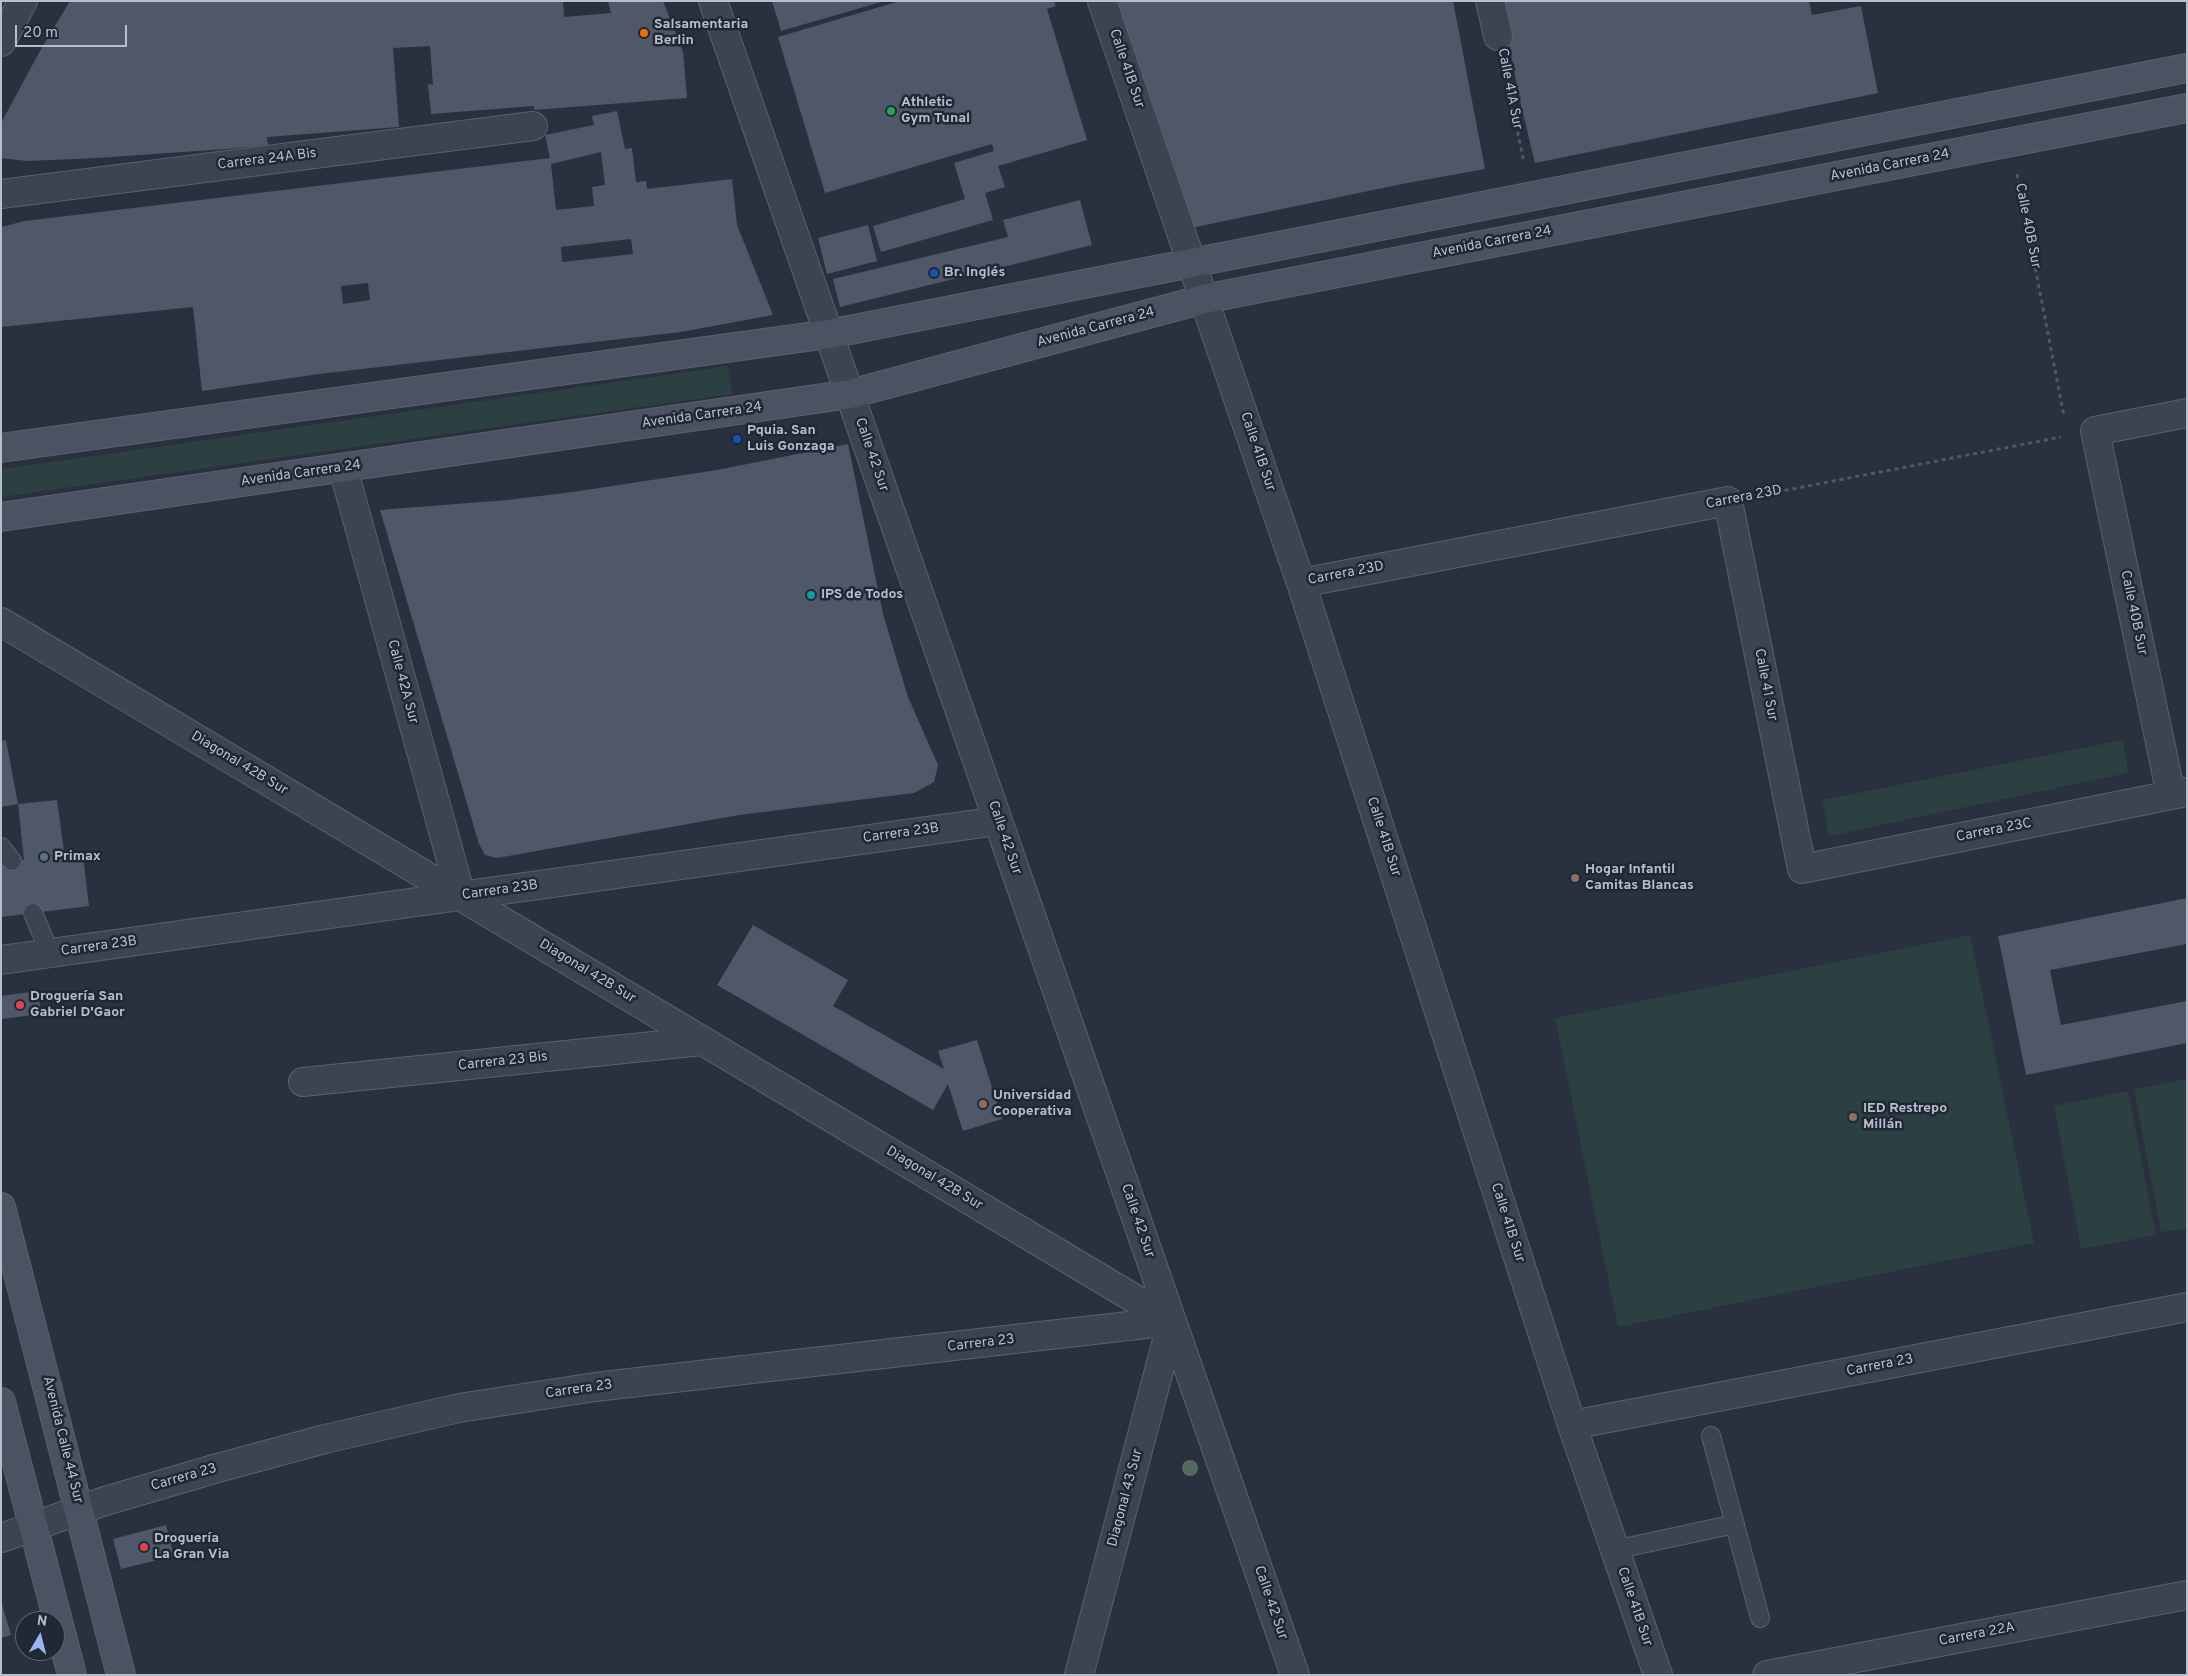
<!DOCTYPE html>
<html>
<head>
<meta charset="utf-8">
<style>
	body { margin:0 }
	#map { position:relative; width:2188px; height:1676px; overflow:hidden; background:#29313f; font-family:Overpass,sans-serif }
	canvas { display:block }
	.frame { position:absolute; inset:0; border:2px solid #b9bfca; pointer-events:none }
	.north { position:absolute; left:15px; top:1611px; width:50px; height:50px; box-sizing:border-box; background:#212835; border:1px solid #5e6471; border-radius:50%; rotate:8deg; font-size:14px; font-weight:700; line-height:20px; text-align:center; color:#b9bfca }
	.north::after { content:''; display:block; margin:auto; width:18px; height:22px; background:#99b5ef; clip-path:polygon(50% 0,100% 100%,50% 72%,0 100%) }
	.scale { position:absolute; left:15px; top:25px; width:112px; height:22px; box-sizing:border-box; border:2px solid #b9bfca; border-top:0; padding-left:6px; font-size:15px; line-height:18px; white-space:nowrap; color:#b9bfca; -webkit-text-stroke:4px #212835; paint-order:stroke }
</style>
</head>
<body>
<div id="map">
<canvas width="2188" height="1676"></canvas>
<div class="frame"></div>
<div class="north">N</div>
<div class="scale">20 m</div>
</div>
<script>
const ctx = document.querySelector('canvas').getContext('2d');
ctx.lineJoin = 'round';
function fill(path, color) {
  ctx.fillStyle = color;
  ctx.fill(path, 'evenodd');
}
function poly(rows) {
  const path = new Path2D();
  for (const r of rows) {
    path.moveTo(r[0], r[1]);
    for (let i = 2; i < r.length; i += 2) path.lineTo(r[i], r[i + 1]);
  }
  return path;
}
function strokePath(path, color, width, dash) {
  ctx.strokeStyle = color;
  ctx.lineWidth = width;
  ctx.lineCap = dash ? 'butt' : 'round';
  ctx.setLineDash(dash || []);
  ctx.stroke(path);
}
function write(font, color, halo, rows, align = 'center') {
  ctx.font = font + ' Overpass,sans-serif';
  ctx.lineWidth = 5;
  ctx.setLineDash([]);
  ctx.textBaseline = 'middle';
  ctx.strokeStyle = halo;
  ctx.fillStyle = color;
  for (const [text, x, y, turn = 0] of rows) {
    ctx.save();
    ctx.translate(x, y);
    ctx.rotate((+turn || 0) * Math.PI / 180);
    ctx.textAlign = isNaN(turn) ? turn : align;
    if (halo) ctx.strokeText(text, 0, 0);
    ctx.fillText(text, 0, 0);
    ctx.restore();
  }
}
fill(poly([
	[728,366,732,394,1,497,1,469],
	[2123,740,2128,773,1829,836,1822,800],
	[1970,935,2034,1243,1618,1327,1555,1018],
	[2187,1079,2187,1228,2161,1232,2134,1089],
	[2128,1091,2156,1235,2081,1249,2054,1106]
]), '#2c3f41');
fill(poly([
	[70,1,563,1,564,17,611,13,608,1,663,1,683,52,687,98,534,110,534,106,431,114,428,84,433,85,430,46,393,48,399,127,267,137,268,145,226,149,97,158,27,161,1,158,1,123,40,51],
	[772,1,881,1,881,2,781,31],
	[900,1,1054,1,1056,6,1047,9,1087,140,998,166,1005,187,985,193,993,220,881,252,873,226,965,199,954,163,994,151,992,144,825,193,778,37],
	[1112,1,1453,1,1485,169,1402,184,1191,228],
	[1501,1,1809,1,1812,15,1861,6,1878,93,1535,163,1520,101],
	[617,111,625,149,632,148,636,182,646,181,647,189,732,179,737,225,773,315,681,332,319,374,202,391,193,307,1,327,1,227,25,221,550,158,545,135,594,125,592,116],
	[601,152,605,185,592,187,594,206,556,210,551,164],
	[631,239,633,254,562,262,561,247],
	[368,283,370,300,343,304,341,286],
	[1080,200,1092,245,840,307,833,279,1008,237,1003,220],
	[868,225,877,261,827,274,818,238],
	[848,444,883,614,908,697,938,765,934,782,914,793,739,815,497,858,485,855,479,844,380,510,507,500,573,492,717,470],
	[6,740,18,804,1,807,1,741],
	[57,800,65,859,83,856,89,906,1,917,1,863,24,860,18,804],
	[2187,898,2187,944,2050,970,2061,1025,2187,1001,2187,1043,2026,1075,1998,936],
	[753,925,848,980,833,1006,944,1069,938,1051,977,1040,1002,1119,963,1131,948,1084,933,1110,717,985],
	[38,991,41,1014,1,1019,1,996],
	[166,1525,174,1556,121,1569,113,1539],
	[1,1601,11,1635,1,1638]
]), '#4f5868');
const service = poly([
	[1,847,12,861],
	[33,913,50,953],
	[1711,1436,1760,1618],
	[1614,1550,1735,1524]
]);
const minor = poly([
	[713,1,1295,1675],
	[1102,1,1301,583,1572,1425,1658,1675],
	[1490,1,1498,36],
	[1,194,533,126],
	[343,468,461,896],
	[1301,583,1728,501,1802,869,2187,792],
	[1,622,1172,1321],
	[2171,795,2095,431,2187,413],
	[1,960,998,821],
	[303,1082,702,1041],
	[1572,1425,2187,1307],
	[1,1538,102,1502,214,1469,325,1439,459,1408,595,1387,1172,1321],
	[1079,1675,1172,1321],
	[1767,1675,2187,1595]
]);
const tertiary = poly([
	[1,42,23,1]
]);
const secondary = poly([
	[1,448,829,334,2187,68],
	[1,517,850,394,1204,299,2187,108],
	[1,1207,121,1675],
	[1,1402,72,1675]
]);
strokePath(service, '#5a616d', 20);
strokePath(minor, '#5a616d', 30);
strokePath(tertiary, '#5a616d', 30);
strokePath(secondary, '#5a616d', 30);
strokePath(poly([
	[1505,69,1524,163],
	[2017,174,2064,416],
	[1761,495,2061,437]
]), '#4b5b5f', 3, [4, 4]);
strokePath(service, '#3d434f', 18);
strokePath(minor, '#3d434f', 28);
strokePath(tertiary, '#3d434f', 28);
strokePath(secondary, '#4b5262', 28);
ctx.fillStyle = '#526a62';
for (const [x, y] of [
	[1190,1468]
]) {
  ctx.beginPath();
  ctx.arc(x, y, 8, 0, 2 * Math.PI);
  ctx.fill();
}
for (const [x, y, r, color] of [
	[644,33,5,"#e8710a"],
	[891,111,5,"#2e9e5b"],
	[934,273,5,"#1a4fb4"],
	[737,439,5,"#1a4fb4"],
	[811,595,5,"#0f9aa8"],
	[44,857,5,"#5c6f8a"],
	[1575,878,5,"#8d6e63"],
	[20,1005,5,"#e0444e"],
	[983,1104,5,"#8d6e63"],
	[1853,1117,5,"#8d6e63"],
	[144,1547,5,"#e0444e"]
]) {
  const dot = new Path2D();
  dot.arc(x, y, r, 0, 2 * Math.PI);
  ctx.fillStyle = color;
  ctx.fill(dot);
  strokePath(dot, '#212835', 2);
}
write('bold 14px', '#b9bfca', '#212835', [
	["Salsamentaria",654,25],
	["Berlin",654,41],
	["Athletic",901,103],
	["Gym Tunal",901,119],
	["Br. Inglés",944,273],
	["Pquia. San",747,431],
	["Luis Gonzaga",747,447],
	["IPS de Todos",821,595],
	["Primax",54,857],
	["Hogar Infantil",1585,870],
	["Camitas Blancas",1585,886],
	["Droguería San",30,997],
	["Gabriel D'Gaor",30,1013],
	["Universidad",993,1096],
	["Cooperativa",993,1112],
	["IED Restrepo",1863,1109],
	["Millán",1863,1125],
	["Droguería",154,1539],
	["La Gran Via",154,1555]
], 'left');
write('14px', '#b9bfca', '#212835', [
	["Calle 41B Sur",1126,69,71],
	["Calle 41A Sur",1509,89,79],
	["Carrera 24A Bis",267,160,-7],
	["Avenida Carrera 24",1890,166,-11],
	["Calle 40B Sur",2027,226,79],
	["Avenida Carrera 24",1492,243,-11],
	["Avenida Carrera 24",1096,328,-15],
	["Avenida Carrera 24",702,416,-8],
	["Calle 41B Sur",1257,452,71],
	["Calle 42 Sur",871,455,71],
	["Avenida Carrera 24",301,474,-8],
	["Carrera 23D",1744,498,-11],
	["Carrera 23D",1346,574,-11],
	["Calle 40B Sur",2133,613,78],
	["Calle 42A Sur",402,682,75],
	["Calle 41 Sur",1765,685,79],
	["Diagonal 42B Sur",239,764,31],
	["Carrera 23C",1994,831,-11],
	["Carrera 23B",901,834,-8],
	["Calle 41B Sur",1383,837,72],
	["Calle 42 Sur",1004,838,71],
	["Carrera 23B",500,891,-8],
	["Carrera 23B",99,947,-8],
	["Diagonal 42B Sur",587,972,31],
	["Carrera 23 Bis",503,1062,-6],
	["Diagonal 42B Sur",934,1179,31],
	["Calle 42 Sur",1137,1221,71],
	["Calle 41B Sur",1507,1223,72],
	["Carrera 23",981,1344,-7],
	["Carrera 23",1880,1366,-11],
	["Carrera 23",579,1390,-8],
	["Avenida Calle 44 Sur",62,1440,76],
	["Carrera 23",184,1478,-16],
	["Diagonal 43 Sur",1126,1498,-75],
	["Calle 42 Sur",1270,1603,71],
	["Calle 41B Sur",1634,1607,71],
	["Carrera 22A",1977,1635,-11]
]);
</script>
</body>
</html>
